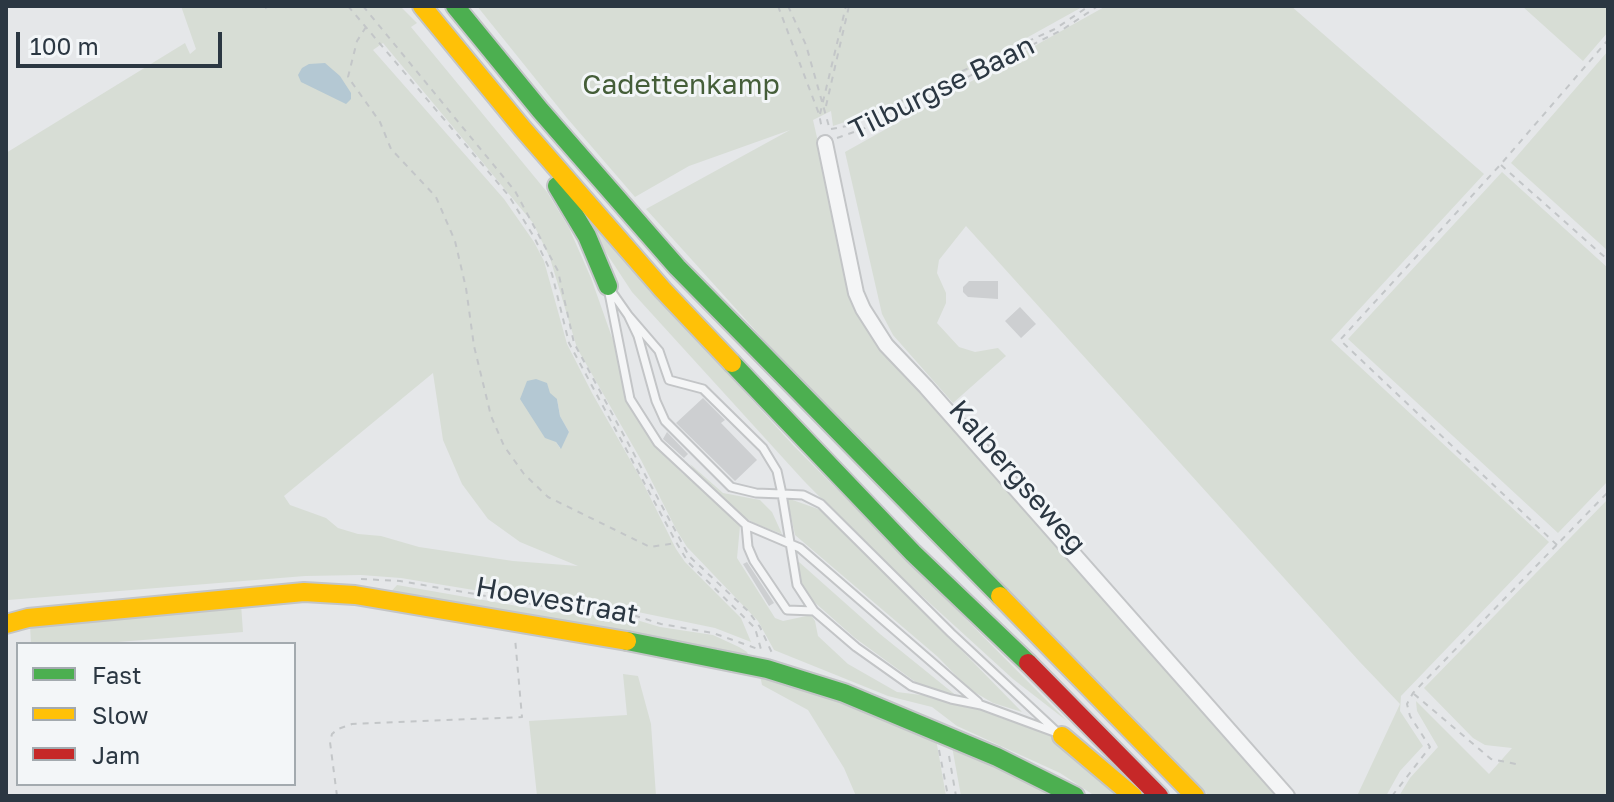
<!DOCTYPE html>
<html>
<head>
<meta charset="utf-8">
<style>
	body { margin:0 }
	#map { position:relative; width:1614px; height:802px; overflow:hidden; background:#e5e7e9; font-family:"Golos Text",sans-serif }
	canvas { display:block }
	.frame { position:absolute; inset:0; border:8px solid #2b3742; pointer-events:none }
	.legend { position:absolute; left:16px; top:642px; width:280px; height:144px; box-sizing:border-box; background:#f3f6f8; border:2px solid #a3aaaf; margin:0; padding:10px 14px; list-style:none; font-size:24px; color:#2b3742 }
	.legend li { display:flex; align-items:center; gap:16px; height:40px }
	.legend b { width:40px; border:2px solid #a3aaaf }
	.scale { position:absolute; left:16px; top:32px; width:206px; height:36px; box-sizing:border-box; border:4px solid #2b3742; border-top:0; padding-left:10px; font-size:24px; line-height:28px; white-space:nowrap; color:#2b3742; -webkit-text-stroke:6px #f3f6f8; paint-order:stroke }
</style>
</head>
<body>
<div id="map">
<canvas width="1614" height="802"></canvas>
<div class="frame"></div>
<ul class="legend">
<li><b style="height:10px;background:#4caf50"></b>Fast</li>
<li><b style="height:10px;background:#ffc107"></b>Slow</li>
<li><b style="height:10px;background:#c62828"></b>Jam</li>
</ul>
<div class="scale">100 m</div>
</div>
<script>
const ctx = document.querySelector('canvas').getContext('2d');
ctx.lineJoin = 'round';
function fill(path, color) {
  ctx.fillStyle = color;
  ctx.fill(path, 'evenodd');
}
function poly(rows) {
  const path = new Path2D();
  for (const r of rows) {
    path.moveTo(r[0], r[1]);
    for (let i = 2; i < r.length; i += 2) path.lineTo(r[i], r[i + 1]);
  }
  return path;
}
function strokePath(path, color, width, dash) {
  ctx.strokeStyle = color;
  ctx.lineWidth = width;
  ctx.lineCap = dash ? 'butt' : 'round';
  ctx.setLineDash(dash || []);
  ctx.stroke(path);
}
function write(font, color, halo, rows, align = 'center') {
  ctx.font = font + ' "Golos Text",sans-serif';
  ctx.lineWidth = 6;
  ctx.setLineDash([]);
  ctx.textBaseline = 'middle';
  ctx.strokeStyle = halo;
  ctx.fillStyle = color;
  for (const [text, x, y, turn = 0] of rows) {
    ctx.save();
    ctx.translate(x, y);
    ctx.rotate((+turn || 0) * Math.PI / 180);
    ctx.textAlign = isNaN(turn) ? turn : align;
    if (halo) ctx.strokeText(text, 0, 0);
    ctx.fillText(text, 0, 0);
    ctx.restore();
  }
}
fill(poly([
	[181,6,400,6,417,23,411,27,547,192,569,228,591,278,644,428,651,440,683,474,694,480,740,526,737,558,775,618,783,621,811,615,815,621,818,636,848,664,897,692,929,696,979,709,1004,719,1049,732,1123,796,1095,796,1060,773,957,726,932,707,888,696,774,650,758,621,687,547,677,531,641,460,577,348,550,258,533,223,383,43,373,50,504,199,534,242,544,261,567,344,592,393,641,479,676,549,685,562,741,618,751,642,715,628,633,611,510,596,401,578,361,575,305,576,8,600,6,605,6,153,185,43,190,54,196,49],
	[433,373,443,440,462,484,488,519,520,542,578,566,513,561,419,547,381,536,358,534,338,528,326,518,290,505,284,496],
	[557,399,560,416,569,432,560,448,556,442],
	[477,6,1084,6,920,97,833,126,831,111,813,120,842,247,862,318,1281,796,1209,796,783,361,646,209,790,130,689,166,635,197,567,118],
	[1106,6,1291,6,1484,174,1331,340,1549,542,1401,696,1400,711,1423,746,1400,771,1386,796,1357,796,1400,704,1359,661,966,226,939,260,937,273,946,293,946,303,937,323,959,347,975,352,998,348,1006,356,953,403,893,335,882,314,845,152],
	[1522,6,1608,6,1608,32,1583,61],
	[1608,51,1608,251,1511,163],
	[1502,172,1608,268,1608,481,1558,533,1348,339],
	[578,210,793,445,1067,721,1013,679,877,555,804,481,632,292],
	[690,464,723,493,760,500,772,512,782,534,756,524,740,515,697,475],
	[787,498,821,510,833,519,1022,712,993,703,969,689,938,657,795,535],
	[1608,499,1608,796,1399,796,1410,778,1438,747,1417,711,1416,701,1489,774,1512,748,1485,745,1473,738,1424,688],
	[799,562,880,634,958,697,921,686,855,638,804,593,798,569],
	[397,585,552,612,630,618,660,627,713,635,739,647,747,652,750,658,388,595],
	[241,604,243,632,93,644,31,644,30,625],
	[759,670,936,739,946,796,856,796,844,768,808,710,762,685],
	[623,674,638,676,651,724,656,796,537,796,529,721,627,715],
	[951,741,1060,796,961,796]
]), '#d7ddd5');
fill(poly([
	[325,63,340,76,351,93,351,99,346,104,301,82,298,75,302,68,309,64],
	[536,379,547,383,550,393,557,399,560,416,569,432,561,449,556,442,545,438,520,399,527,381]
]), '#b4c8d3');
fill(poly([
	[969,281,998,281,998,299,968,297,963,292,963,287],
	[1020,307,1036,324,1021,338,1005,321],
	[703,398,725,420,721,423,757,460,735,481,676,423],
	[667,432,688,454,684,458,663,439],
	[747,562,774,603,769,606,743,564]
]), '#cdcfd1');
const lane = poly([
	[608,288,630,399,658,443,746,525,800,548,978,702],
	[609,288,628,315,659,351,669,380,703,389,763,448,777,471,782,494,803,495,821,504,951,633,1055,730],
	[628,315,638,336,656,401,665,421,731,487,756,493,782,494,797,585,814,611,856,647,911,686,951,699,981,705,1057,733],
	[746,525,748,547,754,561,787,610,814,611]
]);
const street = poly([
	[825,143,856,293,863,309,886,345,926,387,1287,796]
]);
const fast = poly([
	[455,6,540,110,677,267,1000,596],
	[557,186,587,236,608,286],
	[732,363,913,553,1028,663],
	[627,641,767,669,844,693,997,757,1075,796]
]);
const slow = poly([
	[422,6,523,129,663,290,732,363],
	[1000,596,1195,796],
	[6,624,28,618,304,592,355,595,627,641],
	[1062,736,1133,796]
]);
const jam = poly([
	[1028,663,1159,796]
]);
strokePath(lane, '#c3c5c7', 11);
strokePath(street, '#c3c5c7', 18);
strokePath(fast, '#c3c5c7', 22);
strokePath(slow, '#c3c5c7', 22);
strokePath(jam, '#c3c5c7', 22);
strokePath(poly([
	[348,6,509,196,534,237,552,274,569,343,676,542,688,562,755,628,762,653],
	[363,6,515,191,558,271,574,343,689,556,748,611,760,627,772,653],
	[778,6,819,114,822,129],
	[788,6,806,45,830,130],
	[265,8,269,6],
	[366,27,357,41,348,77,380,122,391,149,436,197,455,241,466,288,474,346,491,416,504,446,524,474,548,497,650,547,676,543],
	[826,106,849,6],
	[820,114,846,6],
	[831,129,853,125,949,77,1055,29,1089,6],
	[837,138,865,128,1062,30,1098,6],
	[1501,165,1608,260],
	[1557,545,1340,340,1501,164,1608,40],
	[361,579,400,581,578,612,633,615,661,624,713,633,758,649],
	[1414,694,1491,759,1516,764],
	[939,750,948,796],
	[949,756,956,796],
	[337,796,330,742,332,734,338,729,352,724,522,717,515,638],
	[1392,796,1430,747,1410,716,1407,704,1413,693,1608,492]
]), '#c3c6c8', 2, [6, 6]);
strokePath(lane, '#f4f5f6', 7);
strokePath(street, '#f4f5f6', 14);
strokePath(fast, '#4caf50', 18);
strokePath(slow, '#ffc107', 18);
strokePath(jam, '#c62828', 18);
write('28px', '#455e39', '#f3f6f8', [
	["Cadettenkamp",681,85]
]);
write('28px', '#2b3742', '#f3f6f8', [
	["Tilburgse Baan",942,88,-26],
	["Kalbergseweg",1017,477,49],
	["Hoevestraat",557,601,10]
]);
</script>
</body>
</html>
